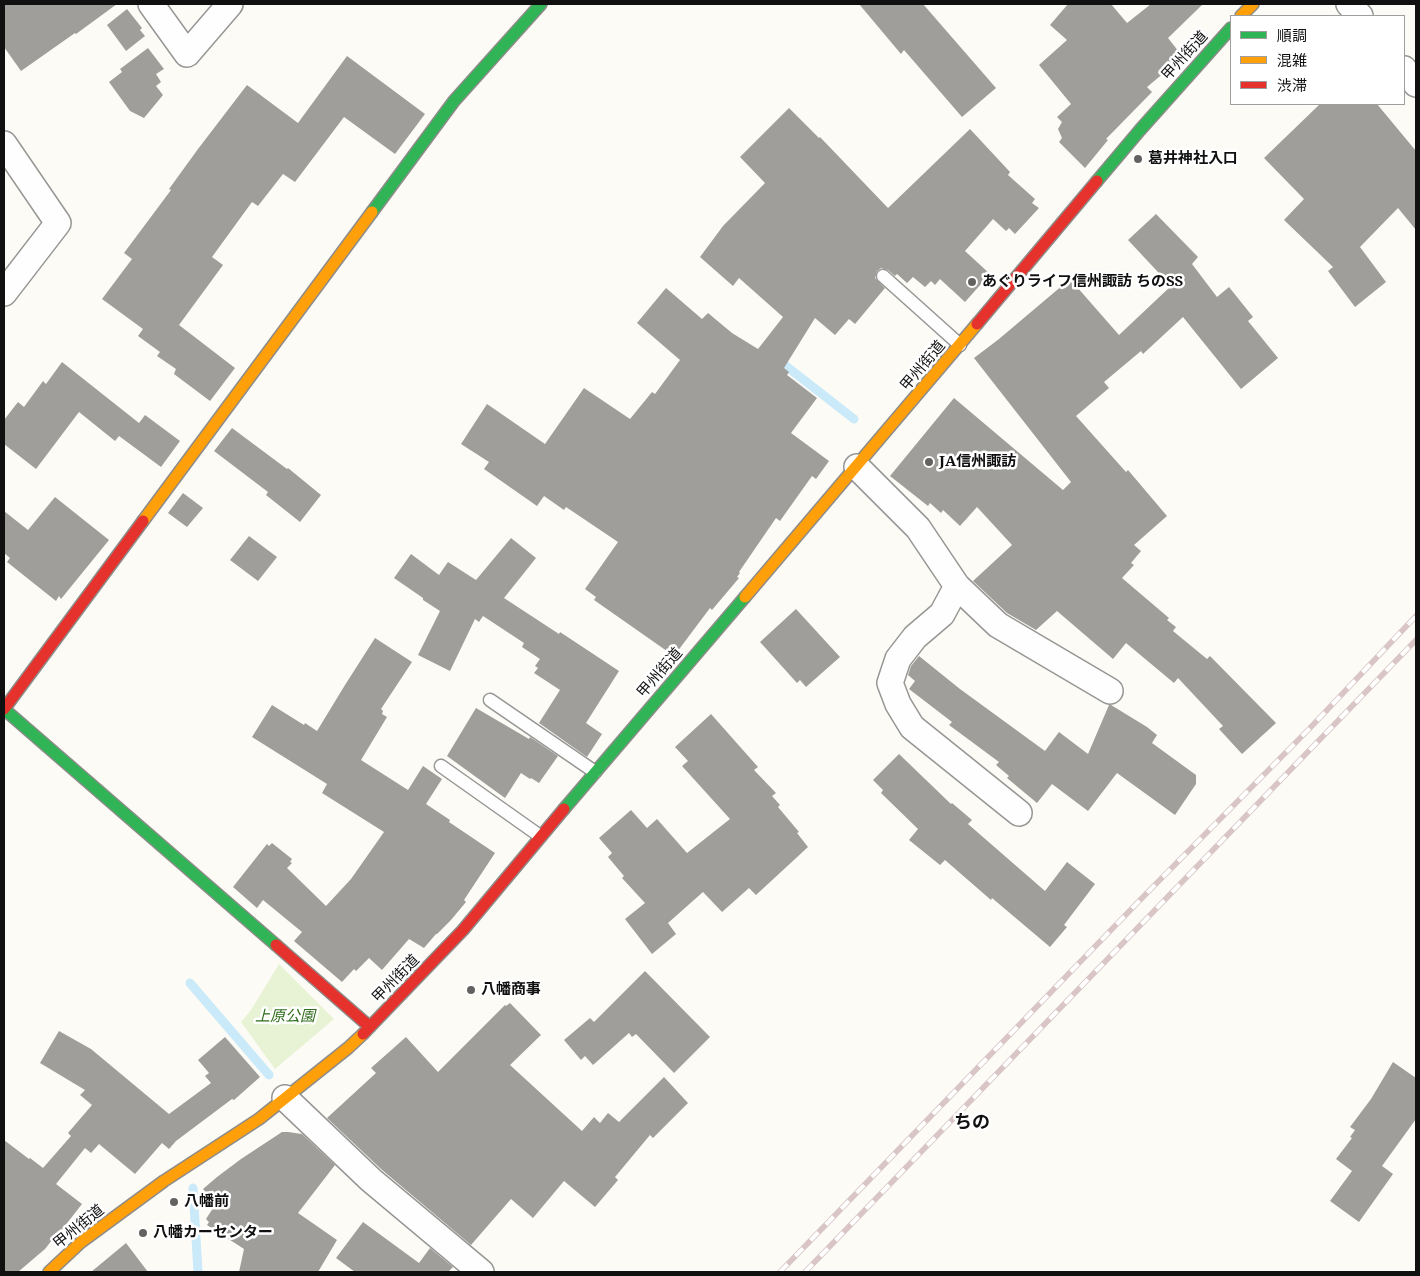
<!DOCTYPE html>
<html>
<head>
<meta charset="utf-8">
<style>
	body { margin:0 }
	#map { position:relative; width:1420px; height:1276px; overflow:hidden; background:#fcfbf6; font-family:"Noto Serif","Noto Sans JP",serif }
	canvas { display:block }
	.frame { position:absolute; inset:0; border:5px solid #101010; pointer-events:none }
	.legend { position:absolute; left:1230px; top:15px; width:175px; height:90px; box-sizing:border-box; background:#fff; border:1px solid #9f9f9f; margin:0; padding:6px 9px; list-style:none; font-size:15px; color:#101010 }
	.legend li { display:flex; align-items:center; gap:10px; height:25px }
	.legend b { width:25px; border:1px solid #9f9f9f }
</style>
</head>
<body>
<div id="map">
<canvas width="1420" height="1276"></canvas>
<div class="frame"></div>
<ul class="legend">
<li><b style="height:6px;background:#30b455"></b>順調</li>
<li><b style="height:6px;background:#ff9f0a"></b>混雑</li>
<li><b style="height:6px;background:#e5322d"></b>渋滞</li>
</ul>
</div>
<script>
const ctx = document.querySelector('canvas').getContext('2d');
ctx.lineJoin = 'round';
function fill(path, color) {
  ctx.fillStyle = color;
  ctx.fill(path, 'evenodd');
}
function poly(rows) {
  const path = new Path2D();
  for (const r of rows) {
    path.moveTo(r[0], r[1]);
    for (let i = 2; i < r.length; i += 2) path.lineTo(r[i], r[i + 1]);
  }
  return path;
}
function strokePath(path, color, width, dash) {
  ctx.strokeStyle = color;
  ctx.lineWidth = width;
  ctx.lineCap = dash ? 'butt' : 'round';
  ctx.setLineDash(dash || []);
  ctx.stroke(path);
}
function write(font, color, halo, rows, align = 'center') {
  ctx.font = font + ' "Noto Serif","Noto Sans JP",serif';
  ctx.lineWidth = 5;
  ctx.setLineDash([]);
  ctx.textBaseline = 'middle';
  ctx.strokeStyle = halo;
  ctx.fillStyle = color;
  for (const [text, x, y, turn = 0] of rows) {
    ctx.save();
    ctx.translate(x, y);
    ctx.rotate((+turn || 0) * Math.PI / 180);
    ctx.textAlign = isNaN(turn) ? turn : align;
    if (halo) ctx.strokeText(text, 0, 0);
    ctx.fillText(text, 0, 0);
    ctx.restore();
  }
}
fill(poly([
	[279,964,334,1019,275,1069,241,1022,251,1010]
]), '#e7f3d4');
strokePath(poly([
	[777,359,854,419],
	[190,983,269,1075],
	[193,1188,198,1272]
]), '#caeaf9', 9);
fill(poly([
	[4,4,117,4,76,34,75,33,21,71,4,47],
	[859,4,923,4,996,88,962,117,904,50,901,54],
	[1068,4,1111,4,1127,23,1151,4,1203,4,1168,38,1183,57,1147,87,1152,92,1106,139,1108,140,1085,168,1059,142,1062,138,1058,129,1062,122,1057,117,1071,104,1039,65,1067,40,1050,25],
	[127,9,142,28,140,30,145,36,126,51,107,25],
	[148,48,164,69,156,74,161,82,156,86,163,95,144,118,130,111,109,82,122,72,120,69],
	[347,56,425,114,395,154,344,117,295,182,283,174,258,206,252,202,212,257,223,265,179,325,235,368,210,401,174,374,176,369,157,356,160,352,138,336,143,329,102,299,132,259,124,253,171,190,169,189,198,149,247,85,298,123],
	[1320,104,1377,104,1416,151,1416,230,1398,208,1360,247,1386,282,1355,307,1328,271,1333,267,1284,220,1304,199,1264,158],
	[789,108,819,138,820,137,888,208,970,129,1010,172,1008,175,1035,199,1032,203,1039,208,1015,234,1009,228,1006,231,993,219,965,251,990,274,965,302,940,279,935,285,931,281,925,287,913,277,907,283,897,274,895,276,888,270,881,268,877,271,875,278,885,288,855,324,849,319,835,335,815,318,784,368,789,372,787,375,817,398,791,433,829,461,816,479,812,476,780,521,776,518,739,572,740,573,737,577,739,578,712,610,710,608,674,656,594,600,596,597,585,589,618,542,566,507,564,510,544,496,537,506,484,469,489,462,461,444,487,404,545,444,584,388,630,419,652,392,655,394,680,360,637,323,666,288,702,319,708,313,732,333,758,349,783,317,739,278,733,286,700,257,723,226,765,183,740,157],
	[1156,214,1198,257,1192,264,1217,297,1229,287,1253,317,1248,321,1278,358,1241,389,1183,317,1143,354,1141,351,1104,382,1109,388,1076,416,1126,472,1128,470,1167,516,1134,545,1141,551,1131,563,1134,565,1122,578,1169,618,1167,620,1176,627,1173,631,1207,659,1210,656,1276,723,1242,754,1219,729,1223,726,1178,678,1174,683,1126,643,1113,659,1057,611,1036,630,1007,613,973,581,1012,545,977,507,960,526,943,510,941,513,930,503,928,506,890,476,954,398,1063,490,1071,482,974,358,999,339,1070,279,1119,335,1171,286,1128,240],
	[62,362,139,423,145,415,180,441,161,467,119,436,115,441,79,412,36,469,4,444,4,420,18,402,24,407,43,381,46,384],
	[232,428,287,469,288,468,321,495,300,522,266,495,268,492,214,451],
	[183,493,203,508,187,527,168,513],
	[55,497,109,540,61,599,59,596,56,601,7,562,10,558,4,553,4,511,28,530],
	[249,536,277,557,258,581,230,560],
	[511,538,536,558,504,598,559,634,560,632,619,671,586,723,602,734,587,757,539,723,560,690,534,673,538,668,535,666,540,659,522,647,524,643,483,616,479,622,475,619,450,671,418,655,440,611,423,600,423,598,394,578,411,554,439,575,448,562,476,580],
	[796,609,840,657,806,687,800,680,797,683,760,642],
	[375,638,412,662,381,709,383,711,382,714,387,717,361,760,408,790,423,766,442,779,426,804,450,820,449,822,495,853,464,900,466,902,451,920,437,934,436,934,424,948,409,939,382,970,369,958,356,971,354,969,342,982,294,941,302,932,263,900,257,908,233,887,267,844,269,846,272,843,292,859,290,862,292,863,287,868,326,906,351,879,384,832,322,793,327,784,252,737,272,705,304,725,305,723,317,731,345,685],
	[919,656,960,689,1045,751,1059,732,1088,754,1109,705,1111,705,1147,727,1157,735,1152,743,1196,775,1196,784,1175,815,1117,773,1088,811,1052,784,1037,803,1007,778,1009,776,996,765,999,762,949,725,952,722,909,689,915,681,908,675,911,666],
	[476,708,529,739,530,737,558,756,539,783,531,778,530,779,521,773,505,798,447,756],
	[711,714,758,767,754,770,776,793,772,796,780,805,778,807,799,832,797,833,808,847,756,895,749,888,722,912,703,892,668,923,676,934,652,954,625,919,645,903,622,878,624,876,608,857,612,853,599,838,631,810,647,828,657,819,687,853,730,819,682,766,688,761,675,747],
	[899,754,951,804,952,803,972,820,968,824,1045,891,1067,862,1095,884,1064,925,1067,927,1050,947,992,898,991,900,945,860,940,865,909,840,918,829,881,793,883,790,873,780],
	[645,971,710,1037,674,1073,636,1034,632,1037,629,1033,593,1065,585,1056,581,1060,564,1040,590,1018,594,1022],
	[510,1003,541,1035,510,1065,582,1131,594,1117,600,1123,608,1113,619,1122,664,1077,688,1103,653,1138,650,1135,615,1177,618,1180,595,1207,564,1181,533,1218,511,1199,471,1245,381,1169,327,1118,376,1073,371,1068,406,1037,438,1072,505,1005,506,1006],
	[59,1031,91,1049,169,1114,211,1083,205,1076,209,1073,198,1060,225,1037,260,1077,234,1100,232,1099,176,1141,169,1149,162,1143,135,1174,99,1144,91,1153,85,1148,56,1184,82,1204,57,1236,56,1235,45,1249,18,1272,4,1272,4,1140,29,1159,30,1158,43,1168,71,1136,68,1133,92,1105,80,1095,85,1090,40,1063],
	[1393,1062,1416,1078,1416,1119,1382,1166,1393,1174,1359,1222,1330,1201,1352,1171,1336,1159,1352,1138,1350,1137,1355,1130,1350,1127,1371,1099],
	[282,1132,288,1132,302,1134,335,1165,298,1213,337,1240,318,1272,239,1272,244,1249,207,1225,209,1222,206,1219,215,1205,203,1189,217,1177,241,1159],
	[363,1222,419,1263,430,1248,453,1267,448,1272,355,1272,336,1258],
	[126,1243,148,1272,91,1272]
]), '#a09e9b');
const lane = poly([
	[883,276,960,345],
	[490,700,595,772],
	[441,766,540,836]
]);
const street = poly([
	[151,4,187,54,230,4],
	[1349,4,1360,16],
	[1404,69,1416,84],
	[4,144,58,223,4,293],
	[857,467,918,528,957,586,998,625,1110,691],
	[957,586,942,614,915,637,898,659,890,683,898,704,912,727,1019,813],
	[285,1098,371,1180,481,1272]
]);
const fast = poly([
	[1097,181,1140,130,1231,28],
	[372,212,454,101,541,4],
	[4,709,276,945],
	[564,809,745,597]
]);
const slow = poly([
	[1241,16,1253,4],
	[143,521,372,212],
	[745,597,977,324],
	[49,1272,81,1242,164,1181,259,1119,348,1048,363,1034]
]);
const jam = poly([
	[977,324,1097,181],
	[4,709,143,521],
	[276,945,370,1027],
	[363,1034,463,930,564,809]
]);
strokePath(lane, '#969694', 15);
strokePath(street, '#969694', 28);
strokePath(fast, '#8d8c8a', 14);
strokePath(slow, '#8d8c8a', 14);
strokePath(jam, '#8d8c8a', 14);
strokePath(lane, '#fffefe', 12);
strokePath(street, '#fffefe', 25);
strokePath(fast, '#30b455', 11);
strokePath(slow, '#ff9f0a', 11);
strokePath(jam, '#e5322d', 11);
const rail = poly([
	[780,1272,1143,897,1310,728,1416,616],
	[805,1272,1416,640]
]);
strokePath(rail, '#d9c5c6', 5.5);
strokePath(rail, '#fff', 4, [11]);
for (const [x, y, r, color] of [
	[1138,159,5,"#636260"],
	[972,282,5,"#636260"],
	[929,462,5,"#636260"],
	[471,990,5,"#636260"],
	[174,1202,5,"#636260"],
	[143,1233,5,"#636260"]
]) {
  const dot = new Path2D();
  dot.arc(x, y, r, 0, 2 * Math.PI);
  ctx.fillStyle = color;
  ctx.fill(dot);
  strokePath(dot, '#fff', 2);
}
write('15px', '#101010', '#fff', [
	["甲州街道",1185,56,-48],
	["甲州街道",923,366,-50],
	["甲州街道",660,673,-49],
	["甲州街道",396,979,-46],
	["甲州街道",79,1227,-39]
]);
write('bold 15px', '#101010', '#fff', [
	["葛井神社入口",1148,159],
	["あぐりライフ信州諏訪 ちのSS",982,282],
	["JA信州諏訪",939,462],
	["八幡商事",481,990],
	["八幡前",184,1202],
	["八幡カーセンター",153,1233]
], 'left');
write('italic 15px', '#2f6d1b', '#fff', [
	["上原公園",285,1017]
]);
write('bold 18px', '#101010', '#fff', [
	["ちの",972,1123]
]);
</script>
</body>
</html>
